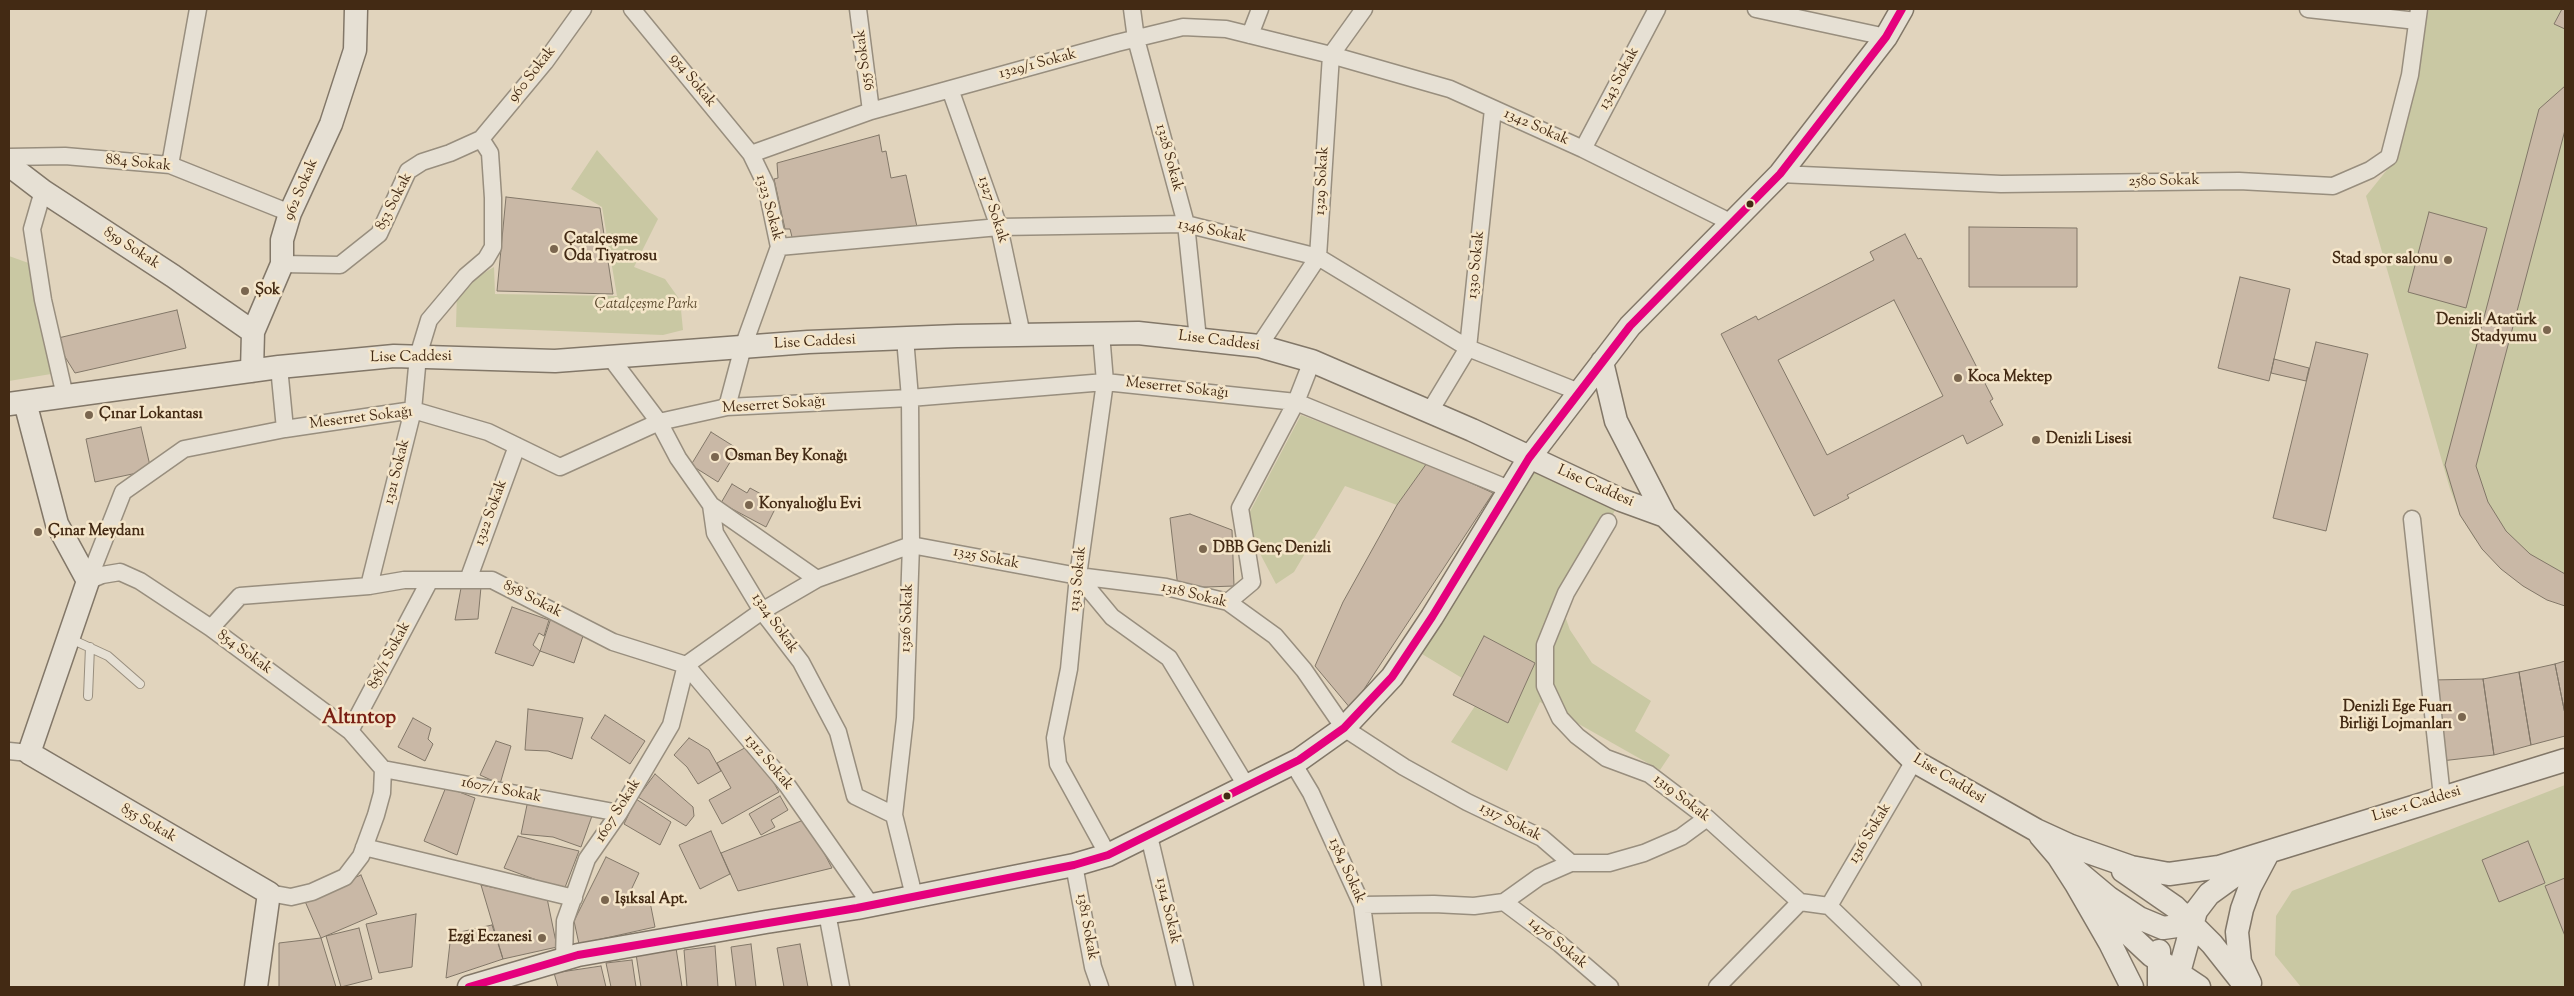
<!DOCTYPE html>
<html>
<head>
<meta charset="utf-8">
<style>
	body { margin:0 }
	#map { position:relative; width:2574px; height:996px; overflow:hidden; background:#e1d4bd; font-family:"Sorts Mill Goudy",serif }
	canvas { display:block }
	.frame { position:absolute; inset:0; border:10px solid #432a14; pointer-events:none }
</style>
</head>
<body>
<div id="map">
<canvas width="2574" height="996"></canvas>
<div class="frame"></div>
</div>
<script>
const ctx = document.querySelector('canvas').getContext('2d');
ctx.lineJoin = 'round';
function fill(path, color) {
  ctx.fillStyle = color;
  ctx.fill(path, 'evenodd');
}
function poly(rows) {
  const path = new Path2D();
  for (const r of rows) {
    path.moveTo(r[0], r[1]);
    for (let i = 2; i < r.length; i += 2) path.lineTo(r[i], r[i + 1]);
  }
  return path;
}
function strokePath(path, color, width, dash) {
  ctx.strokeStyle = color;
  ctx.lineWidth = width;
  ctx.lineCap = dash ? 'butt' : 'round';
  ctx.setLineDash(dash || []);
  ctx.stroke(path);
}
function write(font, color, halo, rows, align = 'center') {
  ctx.font = font + ' "Sorts Mill Goudy",serif';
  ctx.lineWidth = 5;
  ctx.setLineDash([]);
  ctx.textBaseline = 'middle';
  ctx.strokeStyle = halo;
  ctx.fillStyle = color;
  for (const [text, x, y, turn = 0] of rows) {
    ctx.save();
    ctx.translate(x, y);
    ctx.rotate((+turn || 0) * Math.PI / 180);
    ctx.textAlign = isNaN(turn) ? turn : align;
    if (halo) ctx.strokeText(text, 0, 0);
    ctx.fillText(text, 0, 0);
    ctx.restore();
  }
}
fill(poly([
	[2429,9,2565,9,2565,606,2535,593,2501,569,2474,538,2460,515,2450,489,2366,196,2390,166],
	[597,150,658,219,634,267,665,279,680,300,683,330,663,335,456,327,457,289,494,267,495,294,617,296,602,207,571,189],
	[9,256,34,265,51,374,9,381],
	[1301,415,1427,463,1397,505,1345,486,1294,572,1276,584,1244,523],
	[1529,458,1621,500,1561,605,1570,630,1592,663,1651,701,1635,731,1670,755,1660,770,1540,702,1507,771,1451,742,1475,706,1508,723,1535,663,1484,636,1462,678,1412,648],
	[2565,785,2565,987,2301,987,2275,955,2276,916,2292,891]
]), '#c9c8a3');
const building = poly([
	[2562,9,2565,9,2565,29,2554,24,2562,9],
	[2565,86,2565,130,2476,466,2488,502,2506,531,2530,554,2565,574,2565,606,2547,600,2523,586,2501,569,2482,549,2460,515,2445,465,2539,109,2565,86],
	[879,135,882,152,886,151,891,178,906,175,917,227,793,241,790,229,785,229,774,179,778,178,777,163,879,135],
	[506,197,600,208,613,294,497,291,506,197],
	[2429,212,2487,228,2466,308,2408,292,2429,212],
	[1969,227,2077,228,2077,287,1969,287,1969,227],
	[1905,234,1918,259,1921,258,1993,399,1990,401,2003,425,1967,444,1963,435,1847,495,1849,498,1814,516,1721,334,1756,316,1758,320,1874,260,1870,252,1905,234],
	[1894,300,1943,396,1827,455,1778,360,1894,300],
	[2240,277,2290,289,2269,381,2218,368,2240,277],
	[177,310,186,348,75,373,54,339,177,310],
	[2316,342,2368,354,2326,531,2273,518,2316,342],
	[2274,359,2309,368,2306,381,2271,373,2274,359],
	[141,427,151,470,95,482,86,439,141,427],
	[711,432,738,449,718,482,691,465,711,432],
	[1427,463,1493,493,1351,709,1315,666,1343,602,1397,505,1427,463],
	[732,484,747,493,750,488,761,494,759,498,776,507,766,527,721,503,732,484],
	[1190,514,1232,530,1234,586,1178,588,1170,518,1190,514],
	[481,587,478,619,455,620,461,588,481,587],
	[512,607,549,620,544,636,539,633,533,645,540,651,533,666,495,653,512,607],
	[552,615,585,630,574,663,540,651,552,615],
	[1484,636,1535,663,1508,723,1453,695,1484,636],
	[2565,661,2565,714,2555,664,2565,661],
	[2555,664,2565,714,2565,736,2531,745,2519,672,2555,664],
	[2519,672,2531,745,2494,755,2483,679,2519,672],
	[2483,679,2494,755,2441,761,2432,680,2483,679],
	[528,709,583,718,572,759,548,751,525,750,528,709],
	[605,715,645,741,630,764,591,738,605,715],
	[413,718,431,728,428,739,433,744,425,761,398,747,413,718],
	[689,738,709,750,721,771,698,784,687,767,674,755,689,738],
	[496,741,511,746,500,784,480,775,496,741],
	[752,744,779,792,722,824,709,800,731,788,717,763,752,744],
	[655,774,693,807,694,816,686,826,638,797,655,774],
	[446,787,475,798,457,855,424,841,446,787],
	[780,796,788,810,771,820,775,827,761,835,749,814,780,796],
	[636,799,671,822,660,845,624,824,636,799],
	[528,800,593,813,581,847,553,837,521,834,528,800],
	[806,819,832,868,738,891,721,853,806,819],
	[711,831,730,874,700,889,679,845,711,831],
	[518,836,579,851,564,890,504,868,518,836],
	[2528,841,2545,883,2499,902,2482,860,2528,841],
	[606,857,639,873,625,903,649,897,655,927,579,944,574,921,606,857],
	[361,875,377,914,321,938,304,899,361,875],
	[2565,878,2565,936,2545,886,2565,878],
	[481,885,547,898,557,947,503,959,481,885],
	[416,914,412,967,379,973,366,924,416,914],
	[492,925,503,959,446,978,451,934,492,925],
	[359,928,372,979,341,987,326,936,359,928],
	[321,938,336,987,279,987,279,943,321,938],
	[751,944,756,987,736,987,731,947,751,944],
	[800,944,808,987,784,987,777,948,800,944],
	[715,946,718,987,687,987,684,950,715,946],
	[676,948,682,987,641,987,636,954,676,948],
	[632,960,636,987,611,987,606,963,632,960],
	[601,966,606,987,558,987,554,973,601,966]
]);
fill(building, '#c9b8a6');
strokePath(building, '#827768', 1);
const lane = poly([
	[71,639,108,656,140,684],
	[88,696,90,647]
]);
const street = poly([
	[632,9,751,154,766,185,779,247,743,347,727,407],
	[858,9,871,111],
	[1132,9,1136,39,1186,224,1198,339],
	[1756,9,1886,37],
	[2308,9,2417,21],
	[1250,35,1260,9],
	[950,89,999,227,1022,335],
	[1583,149,1657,9],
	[751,154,871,111,1117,43,1183,27,1226,29,1331,55,1450,89,1583,149,1732,223],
	[9,157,65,156,170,165,290,213],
	[170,165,198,9],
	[1780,174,2001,184,2239,181,2333,186,2370,170,2389,157,2410,75,2419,9],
	[43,191,32,229,43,300,65,396],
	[779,247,999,227,1186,224,1318,257,1468,348,1579,392],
	[282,264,340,265,379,234,408,171,422,162,450,153,481,139,545,62,583,9],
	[1101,333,1105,382,1078,576,1069,669,1055,738,1058,764,1108,855],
	[905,338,910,398,911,545,905,718,894,815,914,896],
	[1259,346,1318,257,1331,55,1364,9],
	[610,357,659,422,678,458,711,505,715,533,762,611,801,662,838,732,855,796,894,815],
	[279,367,285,429],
	[1430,411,1468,348,1493,109],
	[711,505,817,579],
	[2412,519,2442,797],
	[1608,522,1566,593,1545,645,1545,686,1560,718,1577,736,1606,758,1649,774,1707,818,1800,902,1829,906,1913,987],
	[1078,576,1112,617,1169,658,1247,787],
	[468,580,517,446],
	[88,581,123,492,184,449,285,429,413,410,488,432,560,467,659,422,727,407,910,398,1105,382,1296,402,1509,489],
	[88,581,102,575,120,572,140,581,211,628,350,731,383,769],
	[369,586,413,410,418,356,429,320,466,276,486,259,493,247,493,198,490,153,481,139],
	[1228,602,1252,582,1240,508,1296,402,1312,361],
	[211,628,240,596,369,586,404,580,492,580,613,642,686,665],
	[686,665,762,611,817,579,911,545,1078,576,1166,587,1228,602,1275,636,1304,670,1344,728,1404,767,1467,802,1542,838,1571,863,1609,863,1644,853,1681,837,1707,818],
	[686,665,787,785,871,905],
	[350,731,430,580],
	[9,751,29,753],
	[1293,763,1311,793,1362,905,1373,987],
	[383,769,619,813],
	[1149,836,1185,987],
	[364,847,574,898],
	[1074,865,1093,967,1100,987],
	[269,893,291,897,312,892,345,877,361,856,376,815,382,793,383,769],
	[1504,902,1560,944,1610,987],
	[1362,905,1434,904,1474,906,1504,902,1539,877,1571,863],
	[1829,906,1914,761],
	[827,913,841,987],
	[564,959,565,921,587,859,619,813,671,725,686,665],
	[1717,987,1800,902]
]);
const secondary = poly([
	[9,165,43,191,173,276,253,332],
	[1602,362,1616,421,1665,516],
	[252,371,253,332,282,264,282,240,290,213,331,124,355,50,356,9],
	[25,402,57,524,88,581,29,753,269,893,256,987],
	[9,404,279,367,394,356,555,361,808,342,957,336,1138,333,1259,346,1312,361,1472,430,1621,500,1665,516,1914,761,2036,830,2071,846,2131,867,2169,874,2219,867,2565,760],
	[2040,835,2058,856,2076,884,2110,943,2132,987],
	[2072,867,2109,898,2139,918,2163,928,2177,926,2196,911],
	[2123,871,2175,907,2212,944,2246,987],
	[2094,902,2151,955,2199,987],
	[2159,951,2159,987],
	[2250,983,2240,962,2237,932,2242,909,2250,887,2267,855],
	[469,987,578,955,766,922,857,908,1074,865,1108,855,1299,760,1344,728,1392,677,1432,617,1529,458,1630,326,1780,174,1886,37,1902,9],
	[2175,987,2196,911,2209,894,2252,863]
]);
strokePath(lane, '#988e7e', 10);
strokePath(street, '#988e7e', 19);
strokePath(secondary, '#827768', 25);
strokePath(lane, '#e6e0d4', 8);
strokePath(street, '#e6e0d4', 16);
strokePath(secondary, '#e6e0d4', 22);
strokePath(poly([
	[469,987,578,955,857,908,1074,865,1108,855,1299,760,1344,728,1392,677,1432,617,1529,458,1630,326,1780,174,1886,37,1902,9]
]), '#e5007d', 8);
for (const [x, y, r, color] of [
	[1750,204,4.5,"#432a14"],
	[554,249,5,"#7a664f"],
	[2448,260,5,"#7a664f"],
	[245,291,5,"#7a664f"],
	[2547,330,5,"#7a664f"],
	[1958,378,5,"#7a664f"],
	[89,415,5,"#7a664f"],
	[2036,440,5,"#7a664f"],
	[715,457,5,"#7a664f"],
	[749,505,5,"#7a664f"],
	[38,532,5,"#7a664f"],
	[1203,549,5,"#7a664f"],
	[2462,717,5,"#7a664f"],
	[1227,796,4.5,"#432a14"],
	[605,900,5,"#7a664f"],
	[542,938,5,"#7a664f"]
]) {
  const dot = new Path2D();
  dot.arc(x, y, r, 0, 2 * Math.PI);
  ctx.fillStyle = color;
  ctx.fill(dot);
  strokePath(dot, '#f5e6ca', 2);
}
write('15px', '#432a14', '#f5e6ca', [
	["955 Sokak",865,60,-97],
	["1329/1 Sokak",1038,65,-15],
	["960 Sokak",533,75,-52],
	["1343 Sokak",1620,79,-62],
	["954 Sokak",692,81,51],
	["1342 Sokak",1536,128,24],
	["1328 Sokak",1168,158,75],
	["884 Sokak",138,164,6],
	["1329 Sokak",1323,181,-87],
	["2580 Sokak",2164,182,-1],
	["962 Sokak",302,190,-67],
	["853 Sokak",395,202,-63],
	["1323 Sokak",768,208,75],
	["1327 Sokak",992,210,72],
	["1346 Sokak",1212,232,11],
	["859 Sokak",131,249,33],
	["1330 Sokak",1477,265,-84],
	["Lise Caddesi",1219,342,7],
	["Lise Caddesi",815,343,-3],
	["Lise Caddesi",411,358,-1],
	["Meserret Sokağı",1177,389,6],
	["Meserret Sokağı",774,406,-4],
	["Meserret Sokağı",361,419,-7],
	["1321 Sokak",398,472,-76],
	["Lise Caddesi",1595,487,24],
	["1322 Sokak",492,513,-70],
	["1325 Sokak",986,559,11],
	["1313 Sokak",1079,579,-84],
	["1318 Sokak",1194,596,14],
	["858 Sokak",532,600,27],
	["1326 Sokak",908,618,-88],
	["1324 Sokak",774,624,55],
	["854 Sokak",244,653,36],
	["858/1 Sokak",390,656,-62],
	["1312 Sokak",768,763,50],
	["Lise Caddesi",1949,780,31],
	["1607/1 Sokak",501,791,11],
	["1319 Sokak",1681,799,38],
	["Lise-1 Caddesi",2417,805,-17],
	["1607 Sokak",619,811,-58],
	["1317 Sokak",1510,823,27],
	["855 Sokak",148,824,30],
	["1316 Sokak",1871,834,-59],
	["1384 Sokak",1346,871,66],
	["1314 Sokak",1167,911,77],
	["1381 Sokak",1086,927,80],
	["1476 Sokak",1557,944,39]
]);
write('bold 15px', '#432a14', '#f5e6ca', [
	["Çatalçeşme",564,240],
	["Oda Tiyatrosu",564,257],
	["Stad spor salonu",2438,260,"right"],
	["Şok",255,291],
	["Denizli Atatürk",2537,321,"right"],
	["Stadyumu",2537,338,"right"],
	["Koca Mektep",1968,378],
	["Çınar Lokantası",99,415],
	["Denizli Lisesi",2046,440],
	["Osman Bey Konağı",725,457],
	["Konyalıoğlu Evi",759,505],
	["Çınar Meydanı",48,532],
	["DBB Genç Denizli",1213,549],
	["Denizli Ege Fuarı",2452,708,"right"],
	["Birliği Lojmanları",2452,725,"right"],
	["Işıksal Apt.",615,900],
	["Ezgi Eczanesi",532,938,"right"]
], 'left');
write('italic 15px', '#5a482c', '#f5e6ca', [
	["Çatalçeşme Parkı",646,305]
]);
write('bold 20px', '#7a1f14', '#f5e6ca', [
	["Altıntop",359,720]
]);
</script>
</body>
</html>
